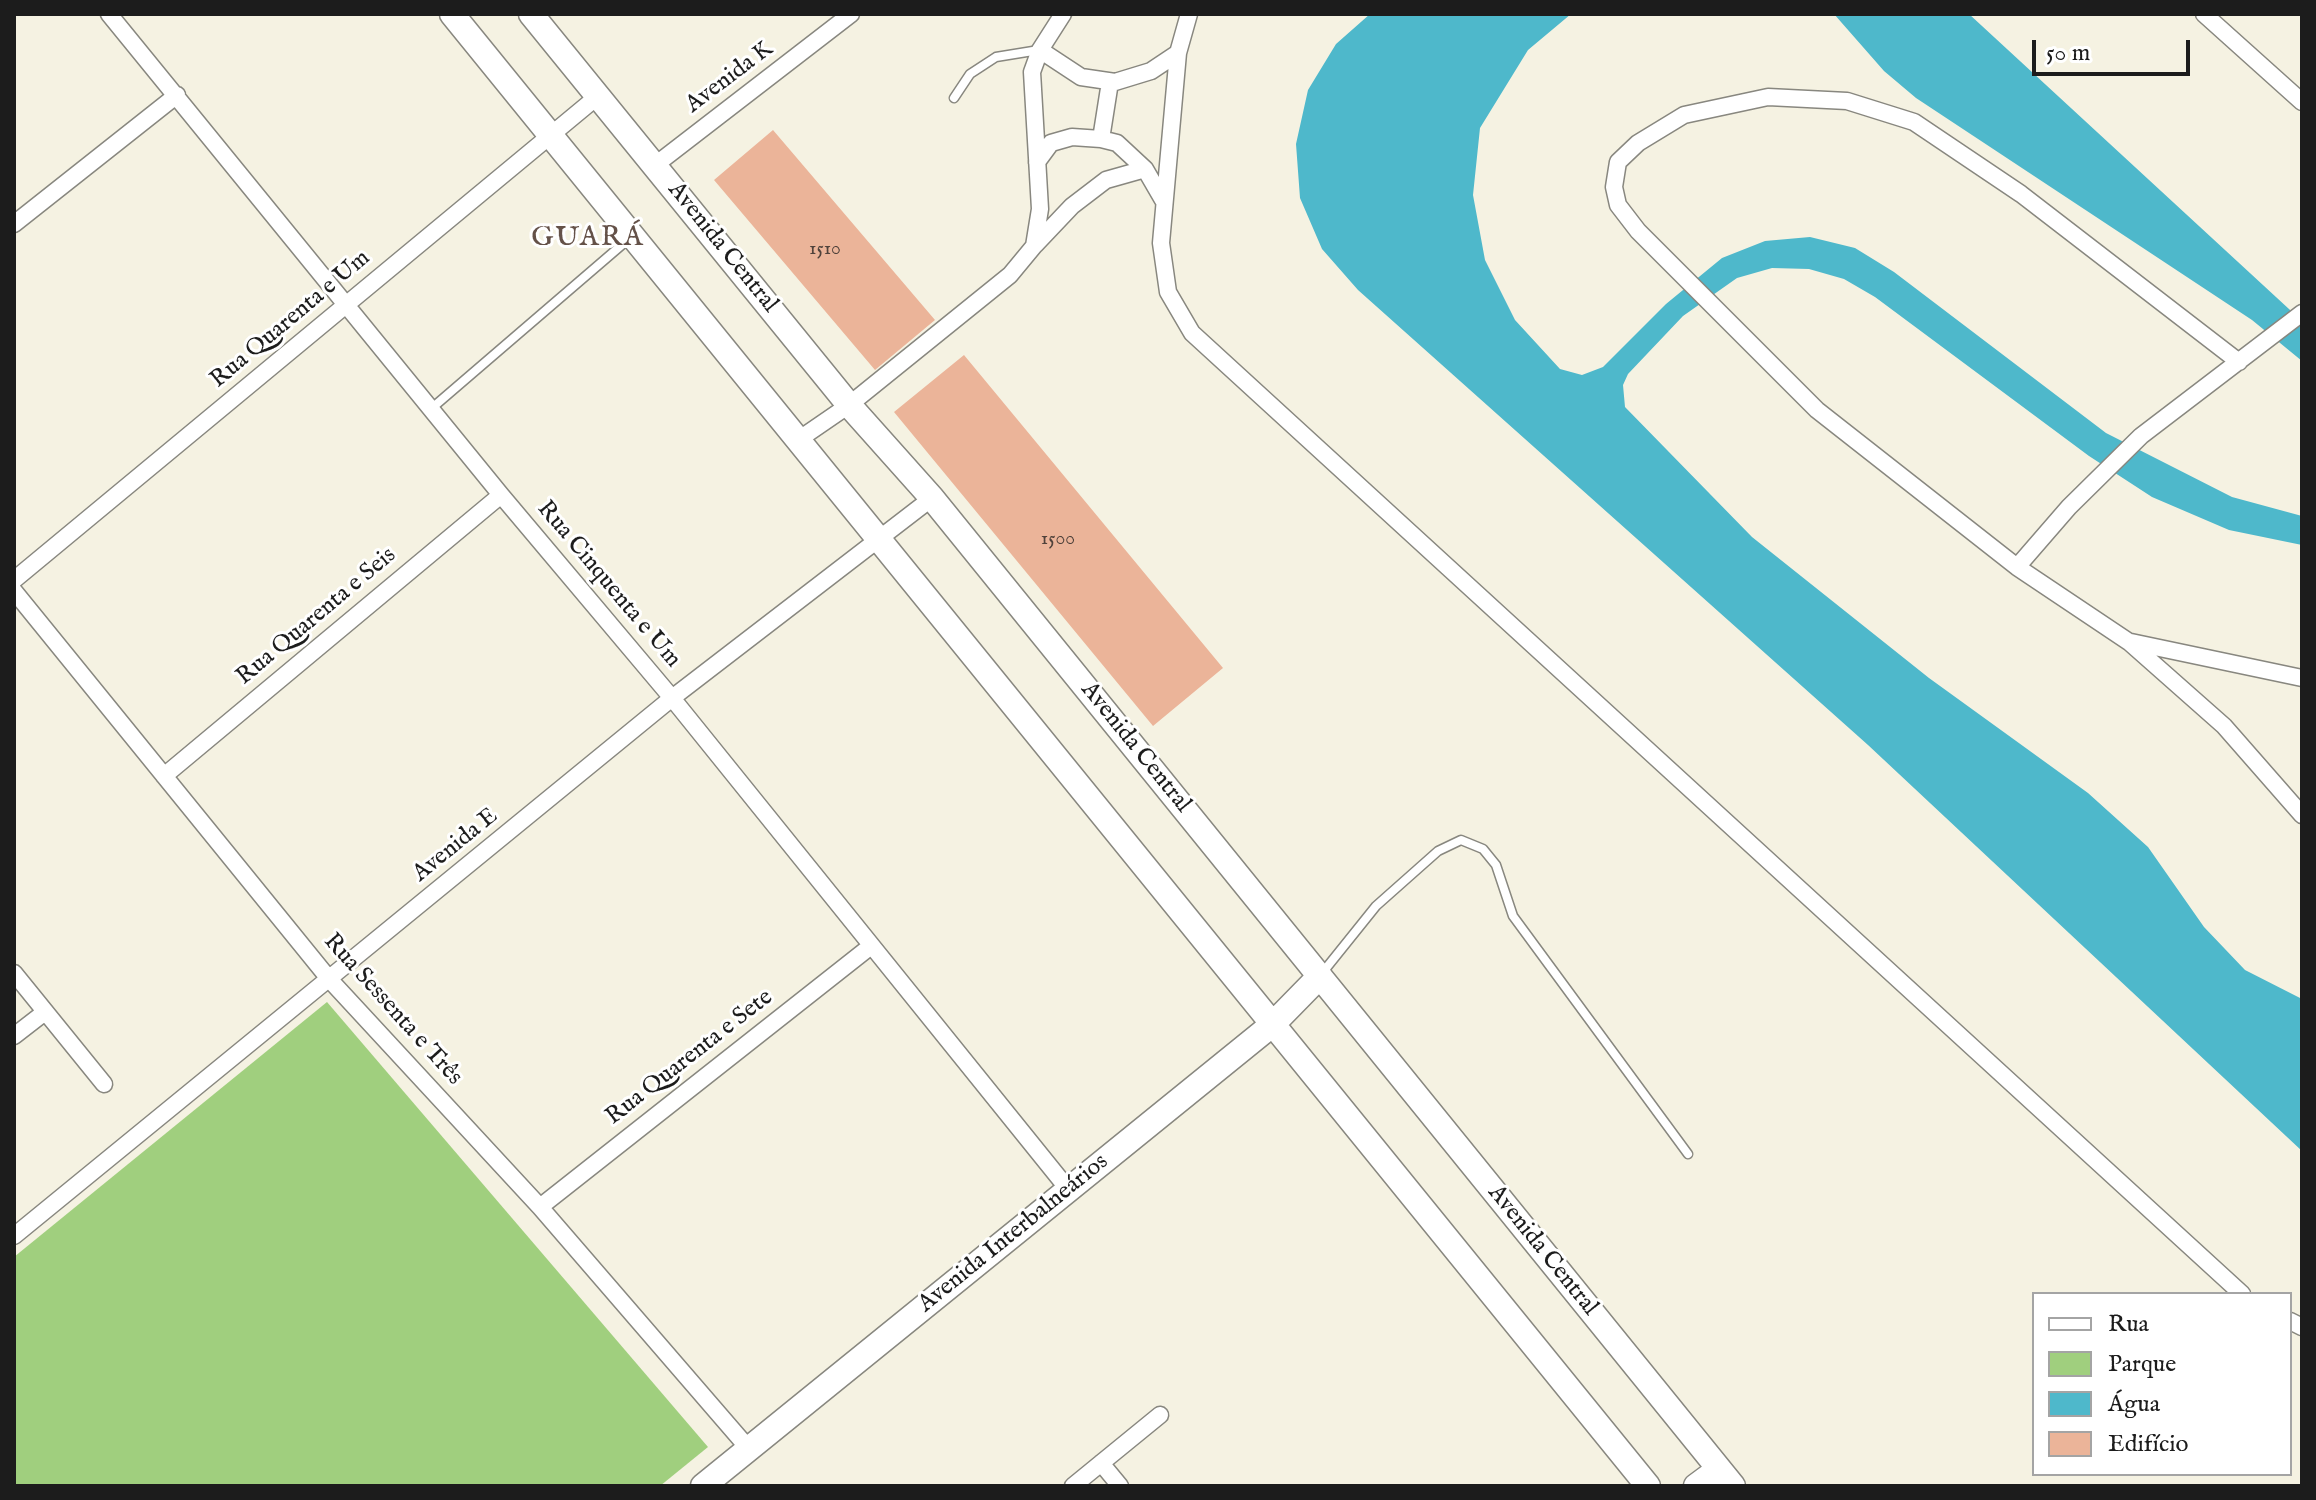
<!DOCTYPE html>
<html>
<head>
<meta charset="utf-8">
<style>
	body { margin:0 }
	#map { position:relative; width:2316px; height:1500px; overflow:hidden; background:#f5f2e2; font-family:"IM FELL English",serif }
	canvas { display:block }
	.frame { position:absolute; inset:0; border:16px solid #1c1c1c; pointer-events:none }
	.legend { position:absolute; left:2032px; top:1292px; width:260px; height:184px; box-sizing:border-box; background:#fff; border:2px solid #a4a4a4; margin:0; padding:10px 14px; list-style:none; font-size:24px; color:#1c1c1c }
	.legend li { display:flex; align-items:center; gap:16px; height:40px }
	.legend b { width:40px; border:2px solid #a4a4a4 }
	.scale { position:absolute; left:2032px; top:40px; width:158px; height:36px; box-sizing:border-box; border:4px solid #1c1c1c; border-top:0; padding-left:10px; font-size:24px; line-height:28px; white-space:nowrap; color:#1c1c1c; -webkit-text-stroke:6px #fff; paint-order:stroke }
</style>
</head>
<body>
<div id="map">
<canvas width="2316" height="1500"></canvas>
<div class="frame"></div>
<ul class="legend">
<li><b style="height:10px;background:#fff"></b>Rua</li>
<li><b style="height:22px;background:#a0cf7e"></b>Parque</li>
<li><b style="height:22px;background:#4eb8cb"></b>Água</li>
<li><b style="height:22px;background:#ebb499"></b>Edifício</li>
</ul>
<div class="scale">50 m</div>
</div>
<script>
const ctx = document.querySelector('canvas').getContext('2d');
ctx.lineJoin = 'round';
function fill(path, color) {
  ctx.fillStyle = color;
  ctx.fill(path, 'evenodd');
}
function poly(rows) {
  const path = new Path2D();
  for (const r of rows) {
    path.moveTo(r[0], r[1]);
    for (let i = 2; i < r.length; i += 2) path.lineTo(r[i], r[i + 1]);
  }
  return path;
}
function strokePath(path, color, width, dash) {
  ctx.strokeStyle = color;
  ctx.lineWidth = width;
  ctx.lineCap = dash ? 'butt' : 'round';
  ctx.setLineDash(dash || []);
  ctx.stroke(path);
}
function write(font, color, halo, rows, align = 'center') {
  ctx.font = font + ' "IM FELL English",serif';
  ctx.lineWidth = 6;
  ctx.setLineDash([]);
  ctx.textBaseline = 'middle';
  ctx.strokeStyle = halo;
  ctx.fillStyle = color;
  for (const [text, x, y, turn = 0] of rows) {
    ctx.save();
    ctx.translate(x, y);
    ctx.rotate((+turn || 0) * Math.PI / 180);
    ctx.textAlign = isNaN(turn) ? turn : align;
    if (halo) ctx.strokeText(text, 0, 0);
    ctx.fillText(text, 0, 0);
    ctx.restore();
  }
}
fill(poly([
	[327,1002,708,1447,660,1486,14,1486,14,1257]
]), '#a0cf7e');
fill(poly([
	[1370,14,1571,14,1528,50,1480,128,1473,195,1485,260,1515,320,1560,369,1582,375,1603,367,1666,304,1722,258,1765,241,1810,237,1855,248,1894,272,2106,433,2232,497,2302,516,2302,545,2229,530,2152,497,2089,456,1875,297,1844,279,1809,269,1772,268,1737,278,1683,316,1628,374,1623,385,1625,407,1752,537,1929,678,2088,793,2148,847,2204,927,2245,970,2302,999,2302,1151,1868,745,1358,290,1322,249,1300,198,1296,144,1308,90,1336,44],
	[1834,14,1969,14,2302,321,2302,361,2252,320,1916,98,1884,71]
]), '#4eb8cb');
fill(poly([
	[773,130,935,320,875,370,714,180],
	[964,355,1223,668,1153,726,894,412]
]), '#ebb499');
const lane = poly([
	[954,98,970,74,996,57,1039,50],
	[432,408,631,237],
	[1323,972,1376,906,1438,851,1461,840,1483,849,1496,865,1513,916,1688,1154]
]);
const street = poly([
	[109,14,501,495,672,698,1068,1189],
	[1189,14,1178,53,1161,243,1168,292,1192,333,2242,1294],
	[2204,14,2302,102],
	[1040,50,1081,77,1115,82,1151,71,1178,53],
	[1101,139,1110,82],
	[1037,162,1051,143,1072,137,1101,139,1117,143,1145,169,1163,200],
	[654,166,851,14],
	[14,224,177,95],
	[1035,245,1072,206,1106,180,1145,169],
	[2239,362,2021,194,1914,122,1847,101,1768,97,1684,115,1638,143,1618,162,1614,187,1618,205,1638,231,1817,410,2017,567,2129,642,2224,726,2302,815],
	[798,440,849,405,1010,275,1034,246,1040,209,1032,72,1040,50,1063,14],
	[2017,567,2069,507,2141,436,2302,313],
	[14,580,598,96],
	[14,591,330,980,540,1207,749,1449],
	[2131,642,2302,678],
	[164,776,501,495],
	[14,973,104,1084],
	[14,1036,45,1012],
	[540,1207,871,946],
	[14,1236,672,698,932,498],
	[2290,1321,2302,1327],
	[1101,1463,1120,1486],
	[1073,1486,1160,1415]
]);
const secondary = poly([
	[452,14,1648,1486],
	[531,14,849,405,932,498,1733,1486],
	[703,1486,1273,1024,1320,976],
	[1696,1486,1719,1469]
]);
strokePath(lane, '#88877f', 11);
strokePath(street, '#88877f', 19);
strokePath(secondary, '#88877f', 27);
strokePath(lane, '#fff', 8);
strokePath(street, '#fff', 16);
strokePath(secondary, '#fff', 24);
write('20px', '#50423b', null, [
	["1510",825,250],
	["1500",1058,540]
]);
write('24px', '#1c1c1c', '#fff', [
	["Avenida K",730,78,-37],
	["Avenida Central",722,248,51],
	["Rua Quarenta e Um",291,320,-40],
	["Rua Cinquenta e Um",608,585,50],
	["Rua Quarenta e Seis",317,617,-40],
	["Avenida Central",1135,748,51],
	["Avenida E",456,846,-39],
	["Rua Sessenta e Três",392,1010,48],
	["Rua Quarenta e Sete",690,1058,-38],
	["Avenida Interbalneários",1014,1234,-39],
	["Avenida Central",1542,1251,51]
]);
ctx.letterSpacing = '2px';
write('28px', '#645148', '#fff', [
	["GUARÁ",588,239]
]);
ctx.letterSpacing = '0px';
</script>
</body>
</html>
